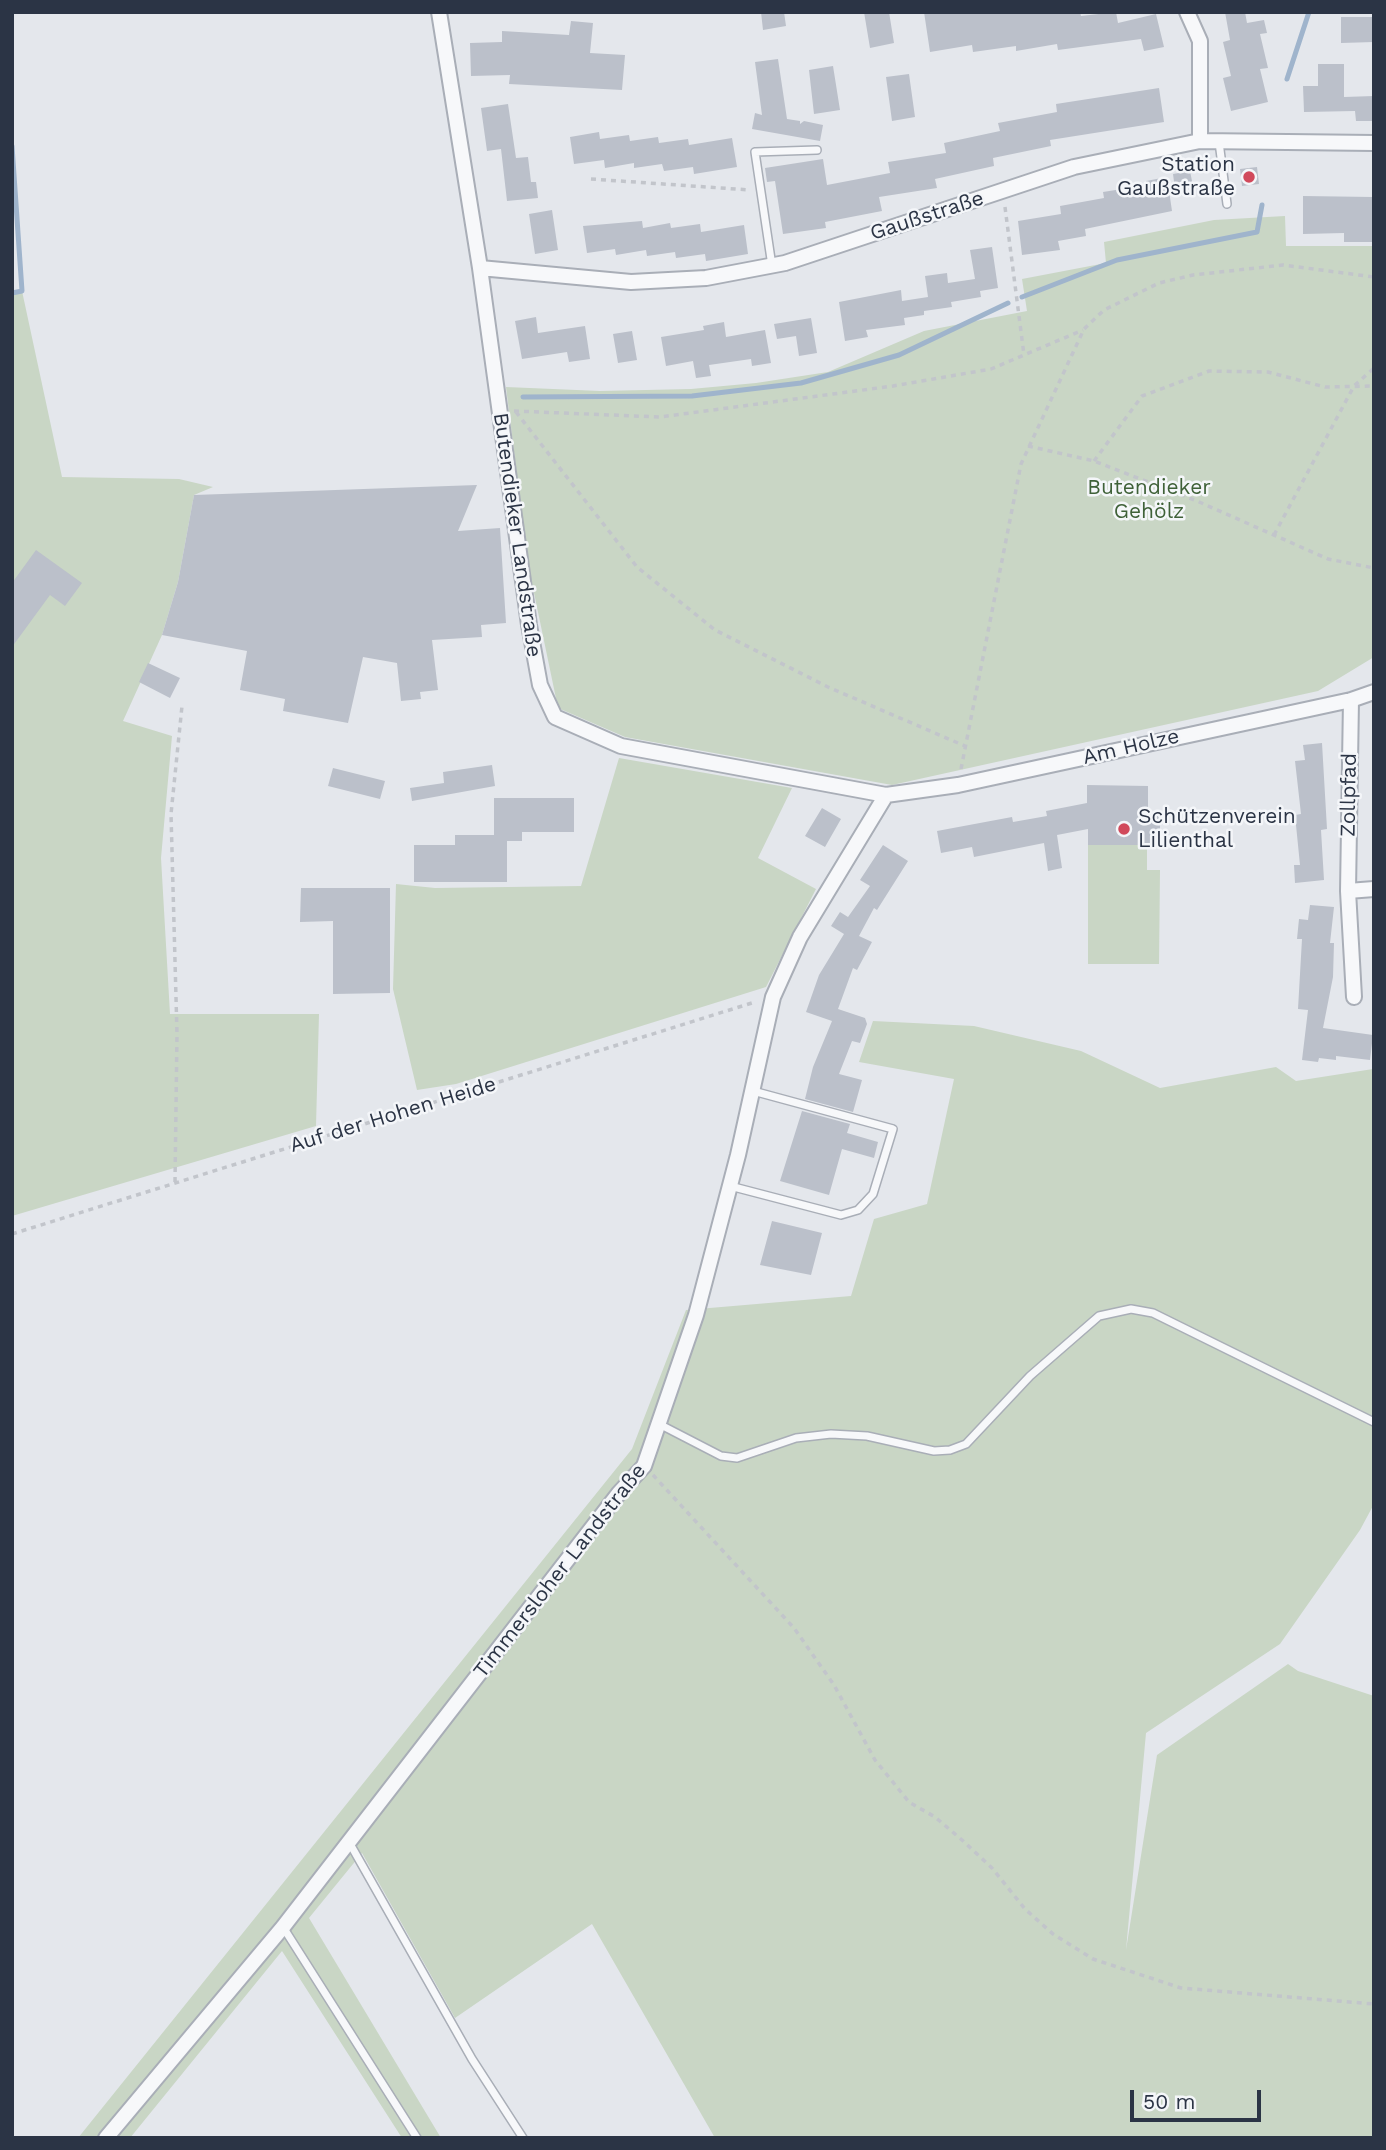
<!DOCTYPE html>
<html>
<head>
<meta charset="utf-8">
<style>
	body { margin:0 }
	#map { position:relative; width:1386px; height:2150px; overflow:hidden; background:#e4e7ec; font-family:"Work Sans",sans-serif }
	canvas { display:block }
	.frame { position:absolute; inset:0; border:14px solid #2b3445; pointer-events:none }
	.scale { position:absolute; left:1130px; top:2090px; width:131px; height:32px; box-sizing:border-box; border:4px solid #2b3445; border-top:0; padding-left:9px; font-size:21px; line-height:24px; white-space:nowrap; color:#2b3445; -webkit-text-stroke:5px #f4f6f9; paint-order:stroke }
</style>
</head>
<body>
<div id="map">
<canvas width="1386" height="2150"></canvas>
<div class="frame"></div>
<div class="scale">50 m</div>
</div>
<script>
const ctx = document.querySelector('canvas').getContext('2d');
ctx.lineJoin = 'round';
function fill(path, color) {
  ctx.fillStyle = color;
  ctx.fill(path, 'evenodd');
}
function poly(rows) {
  const path = new Path2D();
  for (const r of rows) {
    path.moveTo(r[0], r[1]);
    for (let i = 2; i < r.length; i += 2) path.lineTo(r[i], r[i + 1]);
  }
  return path;
}
function strokePath(path, color, width, dash) {
  ctx.strokeStyle = color;
  ctx.lineWidth = width;
  ctx.lineCap = dash ? 'butt' : 'round';
  ctx.setLineDash(dash || []);
  ctx.stroke(path);
}
function write(font, color, halo, rows, align = 'center') {
  ctx.font = font + ' "Work Sans",sans-serif';
  ctx.lineWidth = 5;
  ctx.setLineDash([]);
  ctx.textBaseline = 'middle';
  ctx.strokeStyle = halo;
  ctx.fillStyle = color;
  for (const [text, x, y, turn = 0] of rows) {
    ctx.save();
    ctx.translate(x, y);
    ctx.rotate((+turn || 0) * Math.PI / 180);
    ctx.textAlign = isNaN(turn) ? turn : align;
    if (halo) ctx.strokeText(text, 0, 0);
    ctx.fillText(text, 0, 0);
    ctx.restore();
  }
}
fill(poly([
	[1285,216,1286,246,1374,246,1374,657,1318,691,892,785,625,737,558,708,528,564,506,387,600,391,691,389,756,383,828,372,924,331,1027,311,1022,279,1106,263,1104,242,1214,220],
	[22,291,62,477,179,479,213,487,194,495,178,582,162,635,123,721,172,736,161,858,170,1014,319,1014,316,1126,12,1216,12,293],
	[619,758,792,788,758,858,816,889,766,987,456,1084,417,1090,393,989,396,884,435,888,581,886],
	[1088,845,1147,845,1147,870,1160,870,1159,964,1088,964],
	[873,1021,974,1026,1081,1051,1160,1088,1276,1067,1296,1081,1373,1069,1374,1504,1360,1530,1280,1644,1146,1733,1126,1950,1157,1755,1288,1664,1298,1671,1374,1696,1374,2138,715,2138,592,1924,455,2018,362,1853,309,1918,441,2138,402,2138,282,1951,130,2138,78,2138,632,1449,686,1310,851,1296,874,1219,927,1204,954,1079,859,1062]
]), '#c9d6c5');
strokePath(poly([
	[1287,79,1309,12],
	[12,146,22,291,12,293],
	[1022,297,1117,260,1257,232,1262,205],
	[523,397,692,396,801,383,899,355,1008,303]
]), '#9fb4cc', 5);
fill(poly([
	[761,12,784,12,786,26,763,30],
	[864,12,889,12,894,43,870,48],
	[924,12,1080,12,1081,16,1116,12,1118,23,1156,14,1164,47,1144,51,1141,39,1058,50,1057,44,1016,51,1016,46,973,52,972,45,930,52],
	[1225,12,1245,12,1247,23,1264,20,1267,33,1260,34,1268,68,1260,69,1268,102,1231,111,1223,78,1231,76,1223,42,1230,40],
	[1341,17,1374,17,1374,42,1341,43],
	[571,21,593,23,590,53,625,55,622,90,509,84,510,75,471,76,470,43,502,42,502,31,569,35],
	[778,59,787,119,800,121,800,124,804,121,823,125,820,141,752,129,755,113,762,115,755,62],
	[1318,64,1344,64,1344,97,1374,96,1374,121,1356,121,1355,111,1304,112,1303,86,1318,86],
	[833,66,840,110,814,114,809,70],
	[909,74,915,117,892,121,886,77],
	[1159,88,1164,122,1050,140,1051,146,993,158,994,166,935,179,937,188,879,197,882,211,825,222,826,228,783,234,775,181,767,182,765,168,823,159,827,185,890,173,888,162,946,153,944,143,1000,131,998,123,1057,112,1056,104],
	[508,104,516,158,528,157,531,182,536,182,538,198,507,201,501,149,487,151,481,108],
	[599,132,600,139,629,135,630,141,658,137,659,143,688,139,689,145,732,138,737,167,694,174,693,167,664,171,662,164,634,168,634,163,605,168,604,160,574,164,570,137],
	[1257,167,1259,184,1242,186,1240,169],
	[1190,171,1193,186,1175,189,1173,174],
	[1167,177,1172,211,1085,229,1086,236,1058,241,1060,250,1022,255,1018,221,1061,214,1060,206,1104,198,1103,192,1147,185,1146,181],
	[1303,196,1373,197,1373,242,1344,242,1344,233,1303,234],
	[552,210,558,250,535,254,529,214],
	[642,221,643,228,670,223,671,228,700,224,701,232,744,225,748,254,706,261,705,254,676,258,675,252,647,256,646,250,616,255,615,249,587,253,583,226],
	[992,247,998,288,980,291,981,297,951,302,952,307,924,311,924,315,904,318,905,325,866,330,868,337,845,341,839,302,901,290,902,301,928,297,925,276,947,273,948,283,975,279,970,250],
	[536,317,538,333,585,326,590,359,569,362,567,352,522,359,515,321],
	[811,318,817,353,799,356,796,336,777,339,774,324],
	[724,322,726,337,765,330,771,363,752,366,751,359,709,365,711,376,696,378,693,361,666,366,661,337,704,330,703,326],
	[632,331,637,360,618,363,613,334],
	[477,485,458,531,500,528,506,623,481,625,482,637,432,640,438,690,420,692,421,699,401,701,397,663,363,657,348,723,283,711,285,699,240,690,247,651,162,635,178,582,194,495],
	[36,550,82,583,65,606,50,595,12,647,12,583],
	[148,663,180,678,170,698,139,682],
	[1322,743,1327,829,1321,830,1324,880,1295,883,1294,865,1300,865,1295,815,1301,814,1295,761,1305,760,1303,745],
	[492,765,495,786,412,801,410,788,444,783,443,772],
	[333,768,385,781,380,799,328,786],
	[1087,785,1148,786,1148,813,1160,813,1160,845,1088,845,1088,829,1057,835,1062,868,1048,871,1044,843,974,857,972,847,941,853,937,831,1012,817,1013,822,1047,816,1046,811,1087,803],
	[494,798,574,798,574,832,522,832,522,841,507,841,507,882,414,882,414,845,455,845,455,835,494,835],
	[822,808,841,819,825,847,805,836],
	[883,845,908,861,877,910,874,908,859,936,872,942,857,970,853,968,838,1009,865,1018,867,1024,860,1043,852,1041,839,1074,862,1080,853,1112,805,1099,813,1067,832,1021,806,1012,819,975,844,934,831,926,840,912,848,917,870,886,860,880],
	[301,888,390,888,390,993,333,994,333,921,300,922],
	[1310,905,1334,907,1330,943,1334,943,1333,977,1323,1028,1373,1035,1370,1060,1336,1056,1336,1060,1319,1058,1318,1062,1302,1060,1308,1010,1298,1009,1302,939,1297,939,1299,919,1308,920],
	[802,1111,850,1124,847,1133,878,1142,874,1158,842,1149,829,1195,780,1181],
	[772,1221,822,1233,811,1275,760,1265]
]), '#bbc0ca');
const service = poly([
	[1219,142,1227,204],
	[772,266,755,152,817,150],
	[730,1186,841,1215,858,1210,873,1194,893,1129,753,1091],
	[659,1424,721,1456,737,1458,796,1438,831,1434,867,1436,934,1451,950,1450,966,1444,1030,1376,1099,1316,1131,1309,1153,1313,1374,1422],
	[349,1842,472,2059,523,2138],
	[283,1927,417,2138]
]);
const minor = poly([
	[439,12,480,268,529,625,540,685,555,717,621,746,886,795,958,785,1351,700,1374,692],
	[1187,12,1200,41,1200,141],
	[480,268,631,282,706,278,785,263,1074,167,1200,141,1374,143],
	[1351,700,1348,891,1354,997],
	[1348,891,1374,889],
	[106,2138,283,1927,619,1493,644,1466,696,1315,738,1155,773,997,800,937,886,795]
]);
strokePath(service, '#a9aeb7', 10);
strokePath(minor, '#a9aeb7', 18);
strokePath(poly([
	[591,179,750,190],
	[1005,207,1024,355],
	[514,411,660,417,893,386,991,369,1083,330],
	[516,412,637,567,715,630,828,687,965,746],
	[1028,446,1094,461,1197,501,1328,559,1374,568],
	[1094,461,1142,396,1209,371,1268,372,1325,387,1374,386],
	[1274,535,1354,386,1374,368],
	[961,769,1021,464,1084,329,1104,310,1159,283,1193,275,1283,265,1374,277],
	[175,1182,177,1034,171,814,182,706],
	[12,1234,755,1002],
	[653,1475,794,1628,834,1685,875,1760,909,1802,935,1817,962,1840,992,1868,1025,1909,1053,1934,1093,1959,1181,1988,1374,2004]
]), '#c2c5cb', 3.5, [5, 5]);
strokePath(service, '#f7f8fa', 7);
strokePath(minor, '#f7f8fa', 14);
for (const [x, y, r, color] of [
	[1249,177,7,"#d1495b"],
	[1124,829,7,"#d1495b"]
]) {
  const dot = new Path2D();
  dot.arc(x, y, r, 0, 2 * Math.PI);
  ctx.fillStyle = color;
  ctx.fill(dot);
  strokePath(dot, '#f4f6f9', 2.5);
}
write('21px', '#2b3445', '#f4f6f9', [
	["Station",1235,165],
	["Gaußstraße",1235,189],
	["Schützenverein",1138,817,"left"],
	["Lilienthal",1138,841,"left"]
], 'right');
write('21px', '#2b3445', '#f4f6f9', [
	["Gaußstraße",927,216,-18],
	["Butendieker Landstraße",517,535,82],
	["Am Holze",1131,747,-13],
	["Zollpfad",1349,795,-89],
	["Auf der Hohen Heide",393,1115,-17],
	["Timmersloher Landstraße",560,1571,-52]
]);
write('21px', '#3f6138', '#f4f6f9', [
	["Butendieker",1149,488],
	["Gehölz",1149,512]
]);
</script>
</body>
</html>
